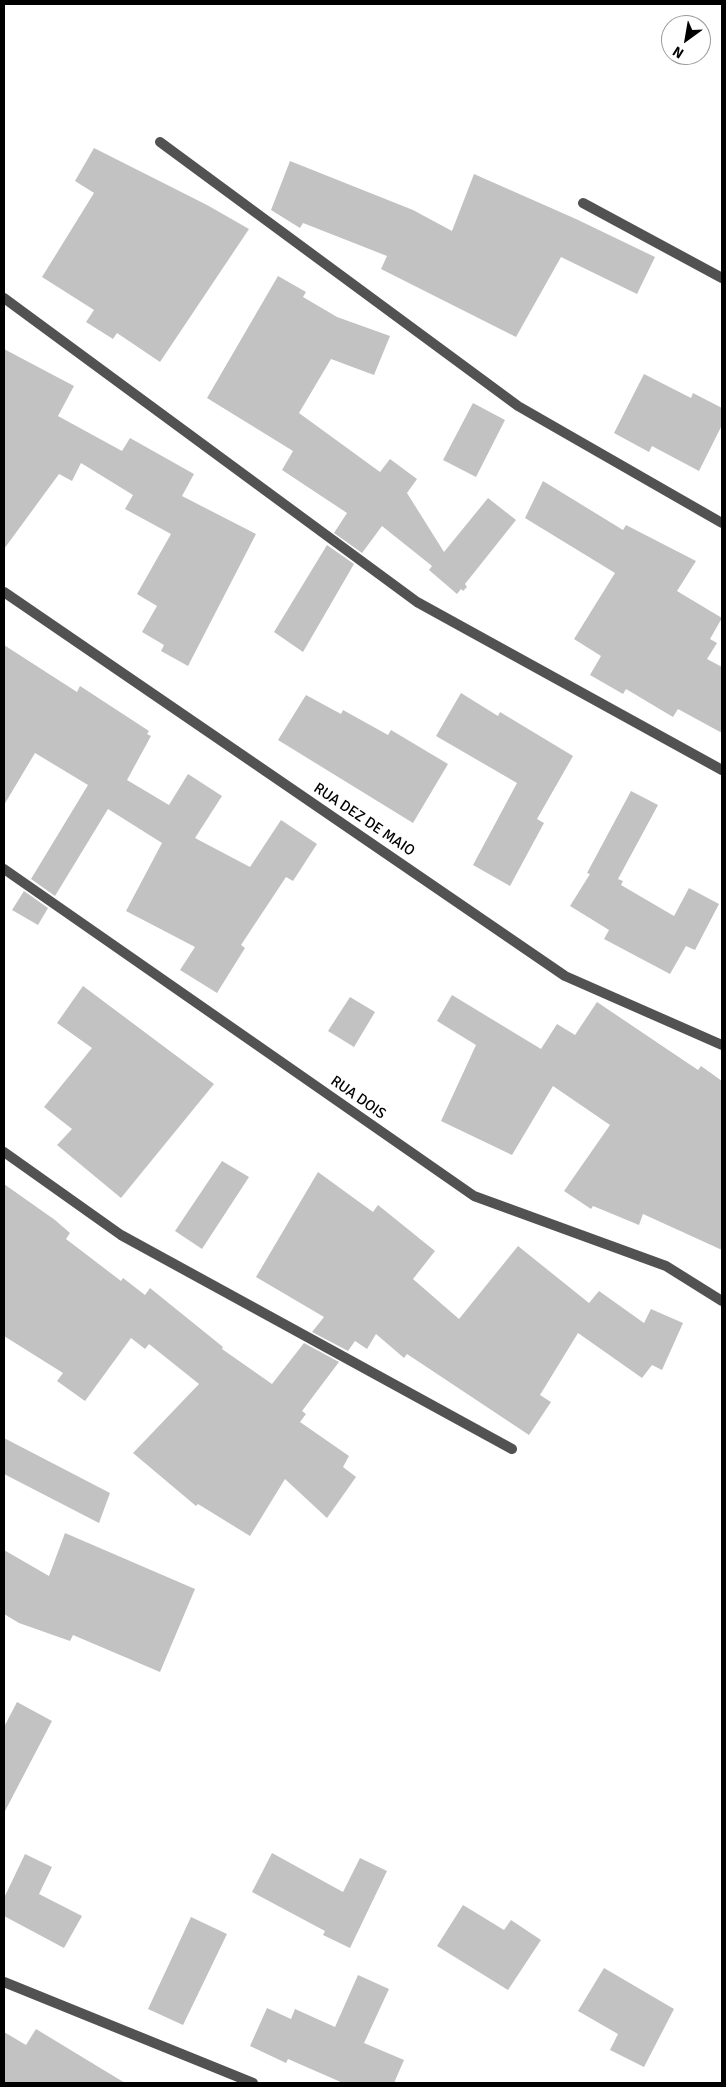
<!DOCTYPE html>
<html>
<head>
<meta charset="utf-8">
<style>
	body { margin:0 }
	#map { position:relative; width:726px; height:2087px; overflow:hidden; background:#fff; font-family:Signika,sans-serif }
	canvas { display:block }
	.frame { position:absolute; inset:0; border:5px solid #000; pointer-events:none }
	.north { position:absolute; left:661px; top:15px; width:50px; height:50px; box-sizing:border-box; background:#fff; border:1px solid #999; border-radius:50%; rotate:212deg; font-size:14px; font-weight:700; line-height:20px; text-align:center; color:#000 }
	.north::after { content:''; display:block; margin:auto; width:18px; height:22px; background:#000; clip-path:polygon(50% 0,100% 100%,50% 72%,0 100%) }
</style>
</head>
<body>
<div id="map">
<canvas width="726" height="2087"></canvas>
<div class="frame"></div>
<div class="north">N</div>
</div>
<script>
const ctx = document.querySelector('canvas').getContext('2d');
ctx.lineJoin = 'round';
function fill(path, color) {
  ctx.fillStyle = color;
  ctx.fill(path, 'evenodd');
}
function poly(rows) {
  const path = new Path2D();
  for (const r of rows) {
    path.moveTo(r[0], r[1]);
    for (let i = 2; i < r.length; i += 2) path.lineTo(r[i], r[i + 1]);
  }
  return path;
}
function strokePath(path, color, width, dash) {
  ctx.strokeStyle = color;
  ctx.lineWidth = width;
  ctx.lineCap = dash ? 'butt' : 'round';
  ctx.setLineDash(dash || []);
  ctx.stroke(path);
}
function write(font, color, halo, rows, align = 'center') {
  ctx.font = font + ' Signika,sans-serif';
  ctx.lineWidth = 4;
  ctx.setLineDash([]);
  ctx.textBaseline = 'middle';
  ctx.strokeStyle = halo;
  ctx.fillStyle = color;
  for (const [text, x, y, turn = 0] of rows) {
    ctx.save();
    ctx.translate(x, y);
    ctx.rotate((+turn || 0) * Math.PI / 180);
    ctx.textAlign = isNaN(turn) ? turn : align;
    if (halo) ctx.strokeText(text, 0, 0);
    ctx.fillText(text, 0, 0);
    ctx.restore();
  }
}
fill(poly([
	[94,148,207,205,249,229,160,362,117,333,113,339,86,322,94,310,42,277,94,193,75,181],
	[290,161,413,210,452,231,474,174,576,219,655,257,637,294,561,257,516,337,381,269,387,256,303,223,300,228,271,210],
	[278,276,306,292,303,297,337,317,390,336,374,375,331,359,299,413,380,472,390,459,417,479,407,493,444,552,488,498,516,520,465,584,467,587,463,591,461,589,457,594,429,570,432,566,382,526,362,553,334,533,347,513,282,470,293,451,207,398],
	[4,349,74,386,58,416,122,451,130,438,194,474,182,496,256,534,188,666,161,651,164,645,142,632,157,606,137,594,171,534,125,509,133,495,81,463,72,481,59,474,4,549],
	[644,374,691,398,693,393,722,408,722,425,699,471,652,446,649,452,614,433],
	[473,403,505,420,476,477,443,460],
	[543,481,623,530,626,525,696,561,677,591,722,618,710,639,717,643,707,659,722,667,722,733,678,709,673,717,626,689,623,694,590,675,601,656,574,639,615,573,525,518],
	[327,545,354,564,303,652,274,632],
	[4,645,77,692,80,686,149,731,147,734,151,736,127,780,169,805,188,774,222,796,195,838,250,867,281,820,317,844,293,881,286,877,241,945,245,948,217,993,180,970,195,947,126,911,162,843,108,809,55,896,31,879,88,785,35,753,4,805],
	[461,693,498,716,500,712,573,756,537,819,544,823,510,886,473,865,517,783,436,736],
	[306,695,341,714,343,710,388,735,391,730,448,764,413,823,278,740],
	[631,791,658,805,618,879,623,881,621,885,674,916,689,888,719,904,695,950,686,946,670,974,604,939,609,930,570,906,590,874,587,873],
	[24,891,48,908,38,925,12,910],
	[83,986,214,1084,121,1198,57,1145,72,1129,44,1107,92,1048,57,1023],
	[452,995,541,1049,557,1024,575,1035,597,1002,698,1070,701,1066,722,1081,722,1250,643,1214,639,1225,593,1206,591,1209,564,1191,610,1125,553,1086,512,1155,441,1121,476,1045,437,1021],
	[350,997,375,1012,354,1047,328,1031],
	[222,1161,249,1177,202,1249,175,1231],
	[318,1172,373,1212,378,1205,435,1251,413,1279,459,1319,518,1246,589,1303,599,1291,644,1323,651,1309,683,1323,662,1370,652,1365,642,1378,578,1333,540,1395,551,1402,529,1435,407,1354,404,1358,376,1334,367,1349,355,1341,348,1351,312,1332,324,1317,256,1277],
	[4,1184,55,1220,70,1233,66,1239,121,1281,123,1278,145,1295,150,1288,223,1347,222,1349,272,1384,304,1343,339,1362,302,1411,306,1414,300,1422,349,1456,343,1467,356,1477,327,1518,285,1479,250,1536,198,1504,196,1506,133,1453,199,1384,149,1344,145,1349,131,1338,85,1401,57,1381,63,1373,4,1336],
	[4,1438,110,1493,99,1523,4,1474],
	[65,1533,195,1589,160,1672,73,1635,70,1641,19,1623,4,1614,4,1550,49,1576],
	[17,1702,52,1721,4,1813,4,1727],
	[272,1853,343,1892,360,1858,387,1871,350,1948,323,1935,325,1931,252,1892],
	[25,1854,52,1867,39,1894,82,1916,64,1948,4,1916,4,1898],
	[463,1905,504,1930,511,1920,541,1940,508,1990,437,1946],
	[191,1917,227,1934,183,2025,148,2009],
	[604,1968,674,2009,644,2067,610,2050,618,2034,578,2011],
	[358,1975,389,1989,364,2043,404,2060,394,2083,343,2083,288,2059,286,2063,250,2046,267,2008,291,2019,295,2009,335,2027],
	[36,2029,125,2083,4,2083,4,2032,26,2045]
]), '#c2c2c2');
strokePath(poly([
	[160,142,518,406,722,523],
	[583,203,722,278],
	[4,298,417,602,722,770],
	[4,592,565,976,722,1045],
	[4,869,474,1196,666,1266,722,1301],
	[4,1152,121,1235,512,1449],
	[4,1982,253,2083]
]), '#525252', 10);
write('15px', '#000', '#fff', [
	["RUA DEZ DE MAIO",364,820,34],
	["RUA DOIS",358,1098,35]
]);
</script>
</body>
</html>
